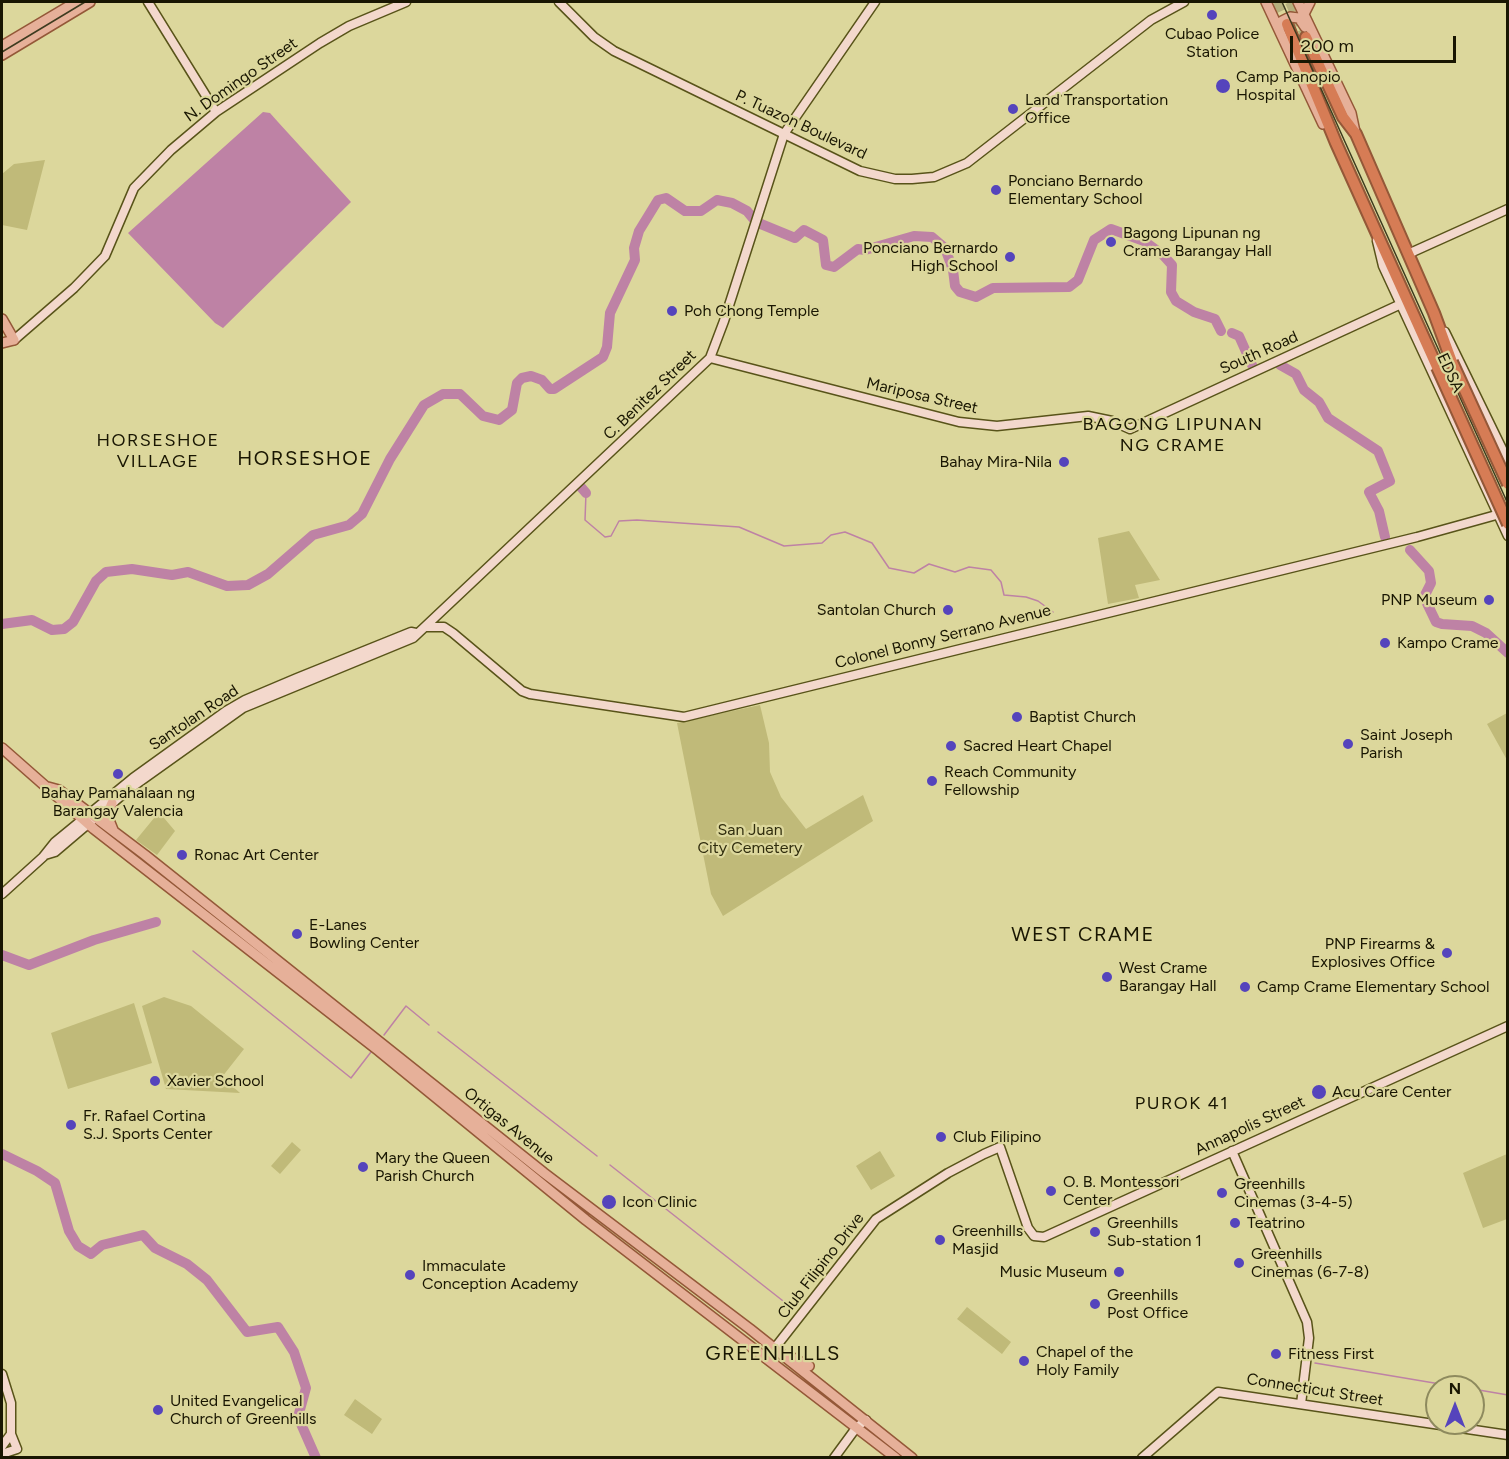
<!DOCTYPE html>
<html>
<head>
<meta charset="utf-8">
<style>
	body { margin:0 }
	#map { position:relative; width:1509px; height:1459px; overflow:hidden; background:#dcd79c; font-family:Figtree,sans-serif }
	canvas { display:block }
	.frame { position:absolute; inset:0; border:3px solid #191602; pointer-events:none }
	.north { position:absolute; left:1425px; top:1375px; width:60px; height:60px; box-sizing:border-box; background:#dcd79c; border:2px solid #8e8a5e; border-radius:50%; rotate:0deg; font-size:16px; font-weight:700; line-height:24px; text-align:center; color:#191602 }
	.north::after { content:''; display:block; margin:auto; width:21px; height:27px; background:#5544bc; clip-path:polygon(50% 0,100% 100%,50% 72%,0 100%) }
	.scale { position:absolute; left:1290px; top:36px; width:166px; height:27px; box-sizing:border-box; border:3px solid #191602; border-top:0; padding-left:8px; font-size:18px; line-height:21px; white-space:nowrap; color:#191602; -webkit-text-stroke:4px #dcd79c; paint-order:stroke }
</style>
</head>
<body>
<div id="map">
<canvas width="1509" height="1459"></canvas>
<div class="frame"></div>
<div class="north">N</div>
<div class="scale">200 m</div>
</div>
<script>
const ctx = document.querySelector('canvas').getContext('2d');
ctx.lineJoin = 'round';
function fill(path, color) {
  ctx.fillStyle = color;
  ctx.fill(path, 'evenodd');
}
function poly(rows) {
  const path = new Path2D();
  for (const r of rows) {
    path.moveTo(r[0], r[1]);
    for (let i = 2; i < r.length; i += 2) path.lineTo(r[i], r[i + 1]);
  }
  return path;
}
function strokePath(path, color, width, dash) {
  ctx.strokeStyle = color;
  ctx.lineWidth = width;
  ctx.lineCap = dash ? 'butt' : 'round';
  ctx.setLineDash(dash || []);
  ctx.stroke(path);
}
function write(font, color, halo, rows, align = 'center') {
  ctx.font = font + ' Figtree,sans-serif';
  ctx.lineWidth = 4.5;
  ctx.setLineDash([]);
  ctx.textBaseline = 'middle';
  ctx.strokeStyle = halo;
  ctx.fillStyle = color;
  for (const [text, x, y, turn = 0] of rows) {
    ctx.save();
    ctx.translate(x, y);
    ctx.rotate((+turn || 0) * Math.PI / 180);
    ctx.textAlign = isNaN(turn) ? turn : align;
    if (halo) ctx.strokeText(text, 0, 0);
    ctx.fillText(text, 0, 0);
    ctx.restore();
  }
}
fill(poly([
	[45,160,27,230,2,225,2,174,14,164],
	[1129,531,1160,580,1135,585,1139,598,1108,604,1098,538],
	[760,705,769,743,770,772,781,797,806,829,863,795,873,821,723,916,711,894,677,723],
	[1507,713,1507,760,1487,724],
	[159,812,175,831,157,855,136,840],
	[164,997,191,1006,244,1049,222,1077,240,1093,166,1089,142,1006],
	[134,1003,152,1063,68,1089,51,1033],
	[292,1142,301,1150,280,1174,271,1166],
	[880,1151,895,1176,871,1190,856,1166],
	[1507,1154,1507,1219,1483,1228,1463,1173],
	[967,1307,1011,1342,1002,1354,957,1319],
	[355,1399,382,1419,372,1434,344,1415]
]), '#c0ba79');
fill(poly([
	[263,112,270,113,278,122,351,202,223,328,215,323,128,233]
]), '#be82a5');
strokePath(poly([
	[586,493,585,520,605,537,611,536,619,521,637,520,739,527,784,546,822,543,831,535,845,532,872,543,889,568,914,573,929,564,955,572,969,567,991,570,1001,582,1004,595,1026,597,1038,601,1053,612],
	[193,951,351,1078,371,1052],
	[438,1032,597,1156],
	[384,1035,406,1006,429,1025],
	[610,1165,792,1308],
	[1315,1363,1458,1387],
	[1473,1389,1508,1395]
]), '#be82a5', 1.5);
strokePath(poly([
	[1232,333,1239,336,1252,365],
	[1280,365,1296,374,1304,390,1319,402,1328,418,1378,451,1390,481,1369,492,1379,511,1385,537],
	[580,486,586,493],
	[1410,550,1429,571,1431,583,1424,597,1436,622,1442,624,1472,626,1486,633,1508,653],
	[2,624,32,620,52,630,64,629,73,622,96,581,106,572,132,569,172,575,188,572,227,586,248,585,268,574,313,535,349,525,362,514,390,459,424,405,443,394,460,394,483,416,499,420,512,410,517,383,522,378,531,376,542,380,550,389,554,389,603,357,607,347,610,313,635,260,634,248,639,231,658,200,666,198,685,211,701,211,717,200,732,203,747,211,756,222,795,238,804,230,823,240,826,265,834,267,858,249,865,250,914,236,932,237,945,248,953,270,955,286,960,292,976,297,993,288,1069,287,1078,280,1094,240,1111,229,1144,241,1163,255,1172,265,1171,292,1176,301,1194,312,1215,319,1221,331],
	[2,955,29,965,94,940,156,922],
	[2,1154,37,1171,55,1183,69,1231,78,1246,91,1254,102,1245,143,1235,155,1248,187,1264,207,1280,247,1332,278,1327,294,1352,306,1388,298,1417,316,1458]
]), '#be82a5', 10);
strokePath(poly([
	[1277,2,1287,24],
	[1290,2,1306,37]
]), '#b5b07d', 10, [10, 5]);
const secondary = poly([
	[148,2,216,112],
	[559,2,594,37,614,51,860,171,895,179,912,179,934,177,967,163,1151,20,1184,2],
	[1377,241,1383,266,1508,536],
	[1408,254,1508,209],
	[1445,332,1508,461],
	[14,340,74,288,105,256,134,188,171,150,216,112,320,43,349,26,406,2],
	[710,358,959,422,997,426,1088,416,1112,421,1130,429,1401,304],
	[428,627,444,627,453,633,522,691,530,694,684,717,1417,537,1507,512],
	[45,855,55,852,128,790,243,708,413,638,710,358,724,321,784,134,875,2],
	[2,894,43,857,55,842,133,778,226,711,245,700,297,678,411,632,416,633],
	[1232,1151,1307,1322,1309,1338,1301,1404],
	[767,1358,876,1219,948,1173,984,1154,1000,1147,1028,1228,1034,1236,1044,1237,1508,1026],
	[2,1374,11,1403,11,1434,17,1449,2,1454],
	[2,1446,11,1434],
	[834,1458,856,1428,866,1420],
	[1142,1458,1218,1392,1508,1435]
]);
const primary = poly([
	[1266,2,1323,124],
	[1298,2,1351,113,1355,132],
	[1304,14,1310,2],
	[1279,29,1282,21,1290,17,1299,18,1305,27],
	[2,46,76,2],
	[2,55,90,2],
	[2,319,14,340,2,343],
	[2,748,94,829,379,1051,586,1220,896,1458],
	[48,787,59,790,145,855,544,1173,750,1329,912,1458],
	[112,803,107,815,113,830],
	[793,1358,809,1366]
]);
const highway = poly([
	[1287,24,1336,143,1437,367],
	[1306,37,1343,117,1356,134,1434,313,1452,362]
]);
strokePath(secondary, '#585319', 11);
strokePath(primary, '#945838', 12);
strokePath(highway, '#945838', 14);
strokePath(secondary, '#f3d8cc', 8);
strokePath(primary, '#e6b099', 9);
strokePath(highway, '#d67c55', 10);
strokePath(poly([
	[1282,2,1508,504]
]), '#3e3b1f', 1.5);
strokePath(poly([
	[2,52,85,2]
]), '#3e3b1f', 1.5);
const highwayBridge = poly([
	[1452,362,1508,484],
	[1437,367,1508,524]
]);
strokePath(highwayBridge, '#945838', 14, []);
strokePath(highwayBridge, '#d67c55', 10);
for (const [x, y, r, color] of [
	[1212,15,6,"#5544bc"],
	[1223,86,8,"#5544bc"],
	[1013,109,6,"#5544bc"],
	[996,190,6,"#5544bc"],
	[1111,242,6,"#5544bc"],
	[1010,257,6,"#5544bc"],
	[672,311,6,"#5544bc"],
	[1064,462,6,"#5544bc"],
	[1489,600,6,"#5544bc"],
	[948,610,6,"#5544bc"],
	[1385,643,6,"#5544bc"],
	[1017,717,6,"#5544bc"],
	[1348,744,6,"#5544bc"],
	[951,746,6,"#5544bc"],
	[118,774,6,"#5544bc"],
	[932,781,6,"#5544bc"],
	[182,855,6,"#5544bc"],
	[297,934,6,"#5544bc"],
	[1447,953,6,"#5544bc"],
	[1107,977,6,"#5544bc"],
	[1245,987,6,"#5544bc"],
	[155,1081,6,"#5544bc"],
	[1319,1092,8,"#5544bc"],
	[71,1125,6,"#5544bc"],
	[941,1137,6,"#5544bc"],
	[363,1167,6,"#5544bc"],
	[1051,1191,6,"#5544bc"],
	[1222,1193,6,"#5544bc"],
	[609,1202,8,"#5544bc"],
	[1235,1223,6,"#5544bc"],
	[1095,1232,6,"#5544bc"],
	[940,1240,6,"#5544bc"],
	[1239,1263,6,"#5544bc"],
	[1119,1272,6,"#5544bc"],
	[410,1275,6,"#5544bc"],
	[1095,1304,6,"#5544bc"],
	[1276,1354,6,"#5544bc"],
	[1024,1361,6,"#5544bc"],
	[158,1410,6,"#5544bc"]
]) {
  const dot = new Path2D();
  dot.arc(x, y, r, 0, 2 * Math.PI);
  ctx.fillStyle = color;
  ctx.fill(dot);
  strokePath(dot, '#dcd79c', 2);
}
write('16px', '#191602', '#dcd79c', [
	["Cubao Police",1212,34,"center"],
	["Station",1212,52,"center"],
	["Camp Panopio",1236,77],
	["Hospital",1236,95],
	["Land Transportation",1025,100],
	["Office",1025,118],
	["Ponciano Bernardo",1008,181],
	["Elementary School",1008,199],
	["Bagong Lipunan ng",1123,233],
	["Crame Barangay Hall",1123,251],
	["Ponciano Bernardo",998,248,"right"],
	["High School",998,266,"right"],
	["Poh Chong Temple",684,311],
	["Bahay Mira-Nila",1052,462,"right"],
	["PNP Museum",1477,600,"right"],
	["Santolan Church",936,610,"right"],
	["Kampo Crame",1397,643],
	["Baptist Church",1029,717],
	["Saint Joseph",1360,735],
	["Parish",1360,753],
	["Sacred Heart Chapel",963,746],
	["Reach Community",944,772],
	["Fellowship",944,790],
	["Bahay Pamahalaan ng",118,793,"center"],
	["Barangay Valencia",118,811,"center"],
	["Ronac Art Center",194,855],
	["E-Lanes",309,925],
	["Bowling Center",309,943],
	["PNP Firearms &",1435,944,"right"],
	["Explosives Office",1435,962,"right"],
	["West Crame",1119,968],
	["Barangay Hall",1119,986],
	["Camp Crame Elementary School",1257,987],
	["Xavier School",167,1081],
	["Acu Care Center",1332,1092],
	["Fr. Rafael Cortina",83,1116],
	["S.J. Sports Center",83,1134],
	["Club Filipino",953,1137],
	["Mary the Queen",375,1158],
	["Parish Church",375,1176],
	["O. B. Montessori",1063,1182],
	["Center",1063,1200],
	["Greenhills",1234,1184],
	["Cinemas (3-4-5)",1234,1202],
	["Icon Clinic",622,1202],
	["Greenhills",1107,1223],
	["Sub-station 1",1107,1241],
	["Teatrino",1247,1223],
	["Greenhills",952,1231],
	["Masjid",952,1249],
	["Greenhills",1251,1254],
	["Cinemas (6-7-8)",1251,1272],
	["Immaculate",422,1266],
	["Conception Academy",422,1284],
	["Music Museum",1107,1272,"right"],
	["Greenhills",1107,1295],
	["Post Office",1107,1313],
	["Chapel of the",1036,1352],
	["Holy Family",1036,1370],
	["Fitness First",1288,1354],
	["United Evangelical",170,1401],
	["Church of Greenhills",170,1419]
], 'left');
write('16px', '#191602', '#dcd79c', [
	["N. Domingo Street",241,80,-35],
	["P. Tuazon Boulevard",801,125,25],
	["South Road",1259,353,-24],
	["EDSA",1450,373,65],
	["C. Benitez Street",650,395,-44],
	["Mariposa Street",922,396,13],
	["Colonel Bonny Serrano Avenue",943,637,-14],
	["Santolan Road",194,718,-34],
	["Ortigas Avenue",509,1126,39],
	["Annapolis Street",1250,1126,-25],
	["Club Filipino Drive",821,1266,-52],
	["Connecticut Street",1315,1390,9]
]);
write('16px', '#302d0e', '#dcd79c', [
	["San Juan",750,830],
	["City Cemetery",750,848]
]);
ctx.letterSpacing = '1.5px';
write('18px', '#191602', '#dcd79c', [
	["BAGONG LIPUNAN",1173,425],
	["NG CRAME",1173,446],
	["HORSESHOE",158,441],
	["VILLAGE",158,462],
	["PUROK 41",1182,1104]
]);
ctx.letterSpacing = '0px';
ctx.letterSpacing = '1.5px';
write('20px', '#191602', '#dcd79c', [
	["HORSESHOE",305,459],
	["WEST CRAME",1083,935],
	["GREENHILLS",773,1354]
]);
ctx.letterSpacing = '0px';
</script>
</body>
</html>
